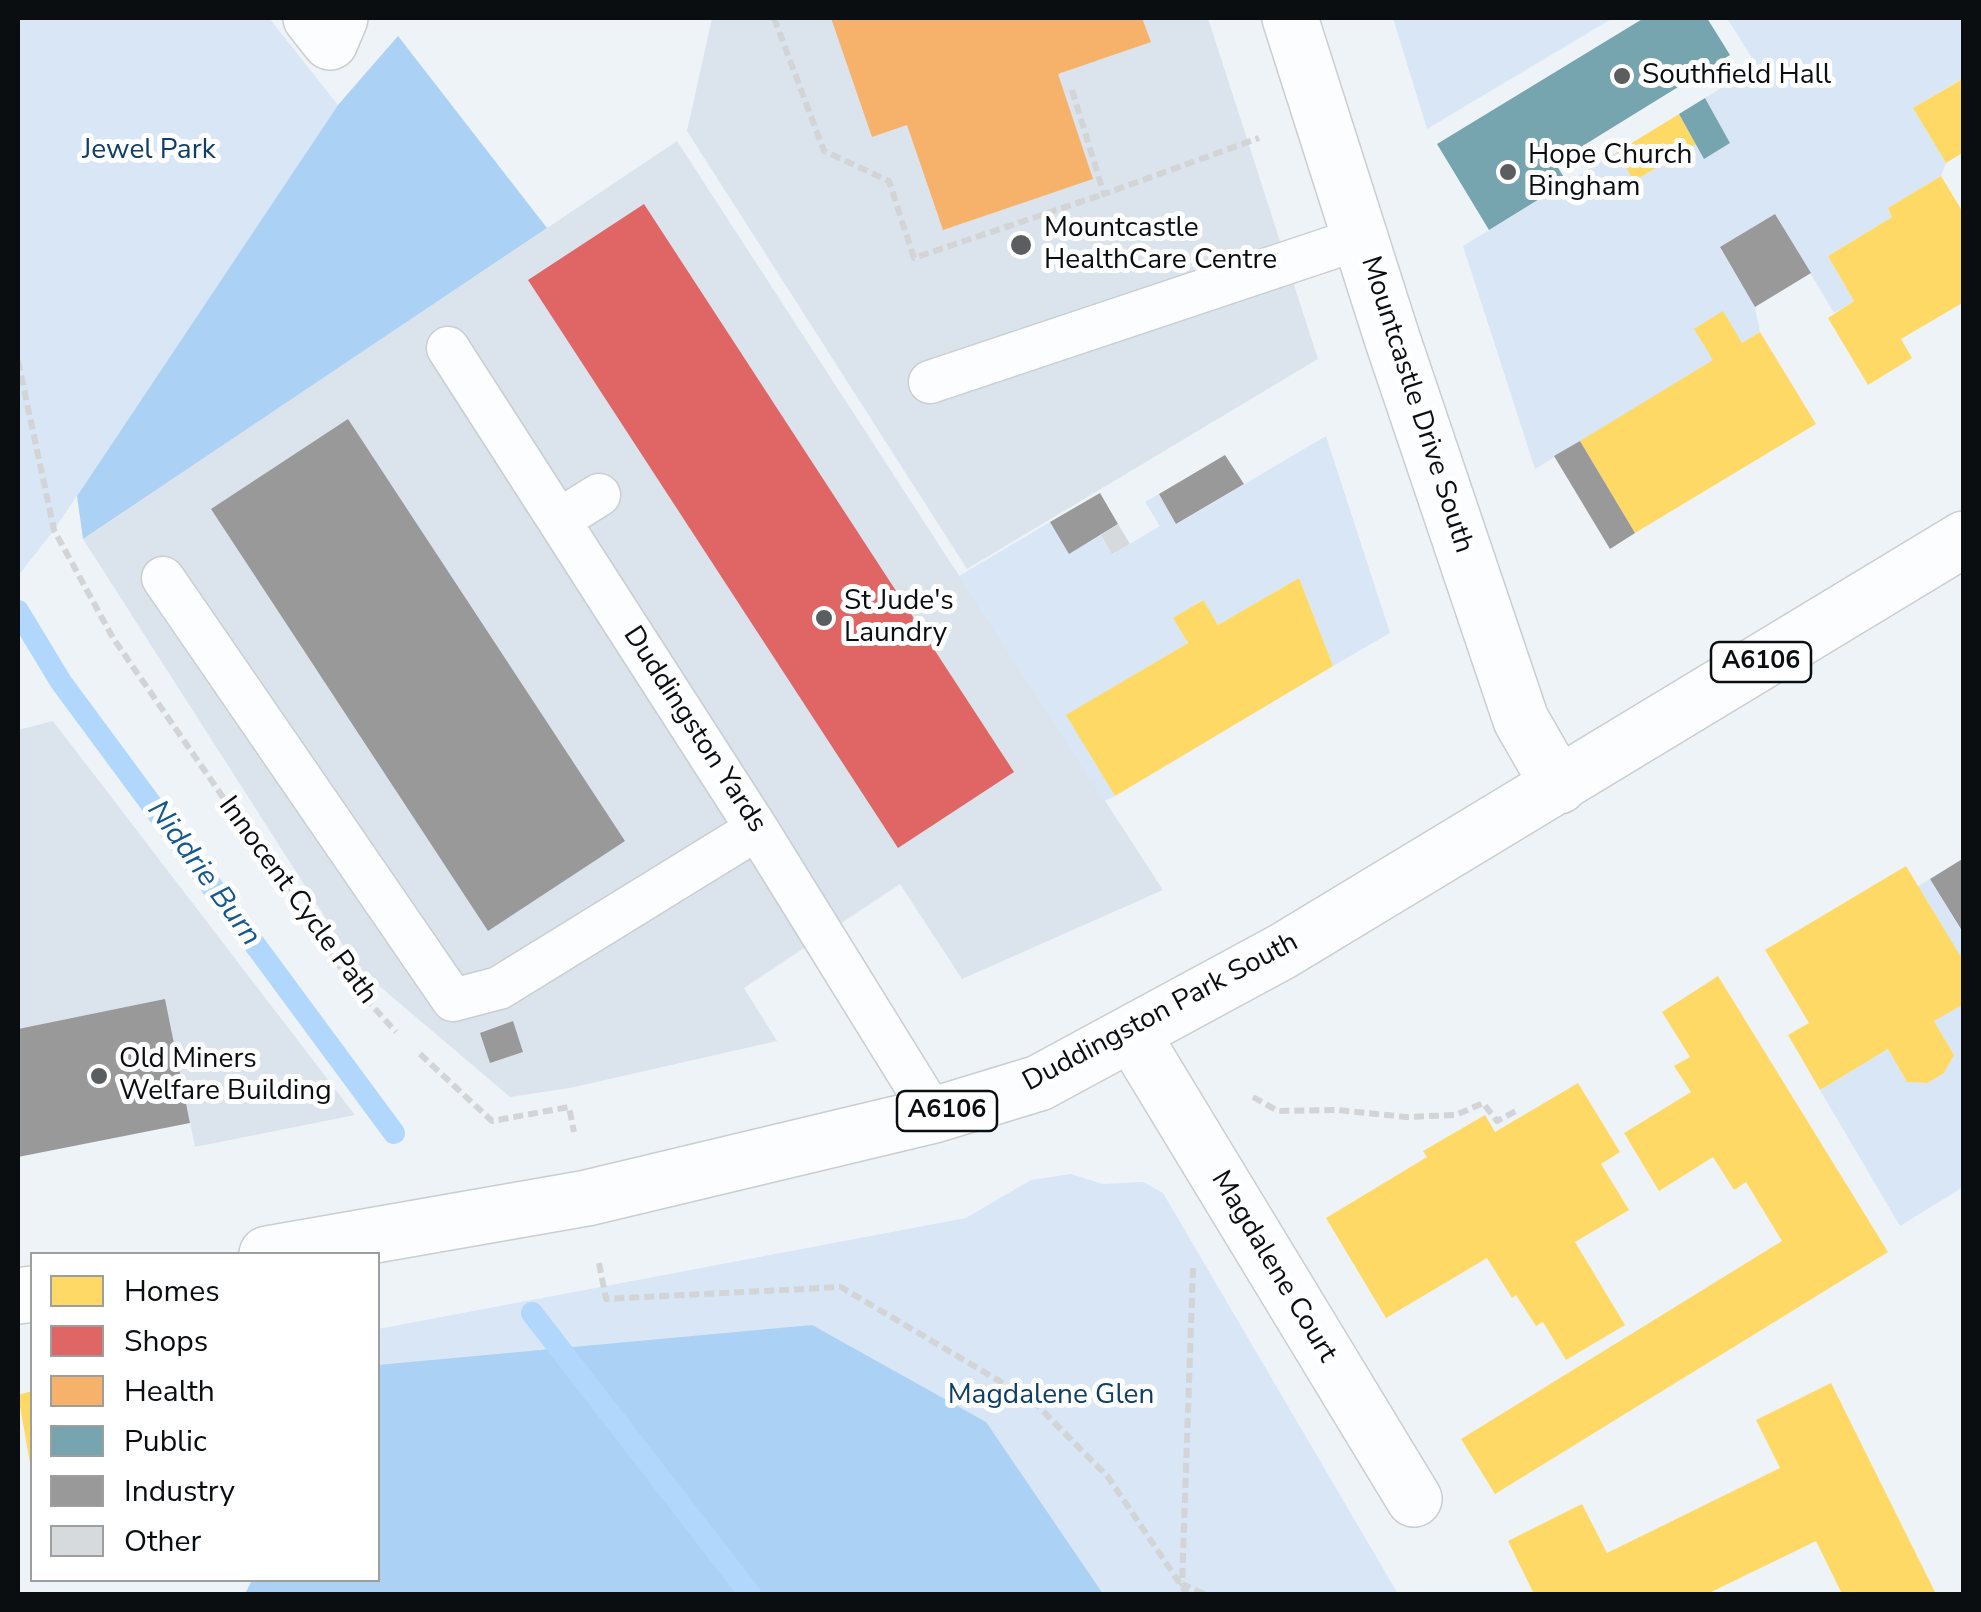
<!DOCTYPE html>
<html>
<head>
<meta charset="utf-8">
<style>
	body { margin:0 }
	#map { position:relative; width:1981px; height:1612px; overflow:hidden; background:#eef3f8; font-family:"Nunito Sans",sans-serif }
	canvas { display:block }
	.frame { position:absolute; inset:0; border:20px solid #0b0e10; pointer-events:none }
	.legend { position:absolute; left:30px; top:1252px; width:350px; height:330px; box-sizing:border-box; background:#fff; border:2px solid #9d9f9f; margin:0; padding:12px 18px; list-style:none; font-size:30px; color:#0b0e10 }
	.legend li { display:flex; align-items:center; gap:20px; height:50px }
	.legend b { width:50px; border:2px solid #9d9f9f }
</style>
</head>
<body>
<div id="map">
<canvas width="1981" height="1612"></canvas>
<div class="frame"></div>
<ul class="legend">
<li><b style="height:28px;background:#ffd966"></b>Homes</li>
<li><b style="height:28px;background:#e06666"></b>Shops</li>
<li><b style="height:28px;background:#f6b26b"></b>Health</li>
<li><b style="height:28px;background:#76a5af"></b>Public</li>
<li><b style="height:28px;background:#999"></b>Industry</li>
<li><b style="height:28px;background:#d7dadd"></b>Other</li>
</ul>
</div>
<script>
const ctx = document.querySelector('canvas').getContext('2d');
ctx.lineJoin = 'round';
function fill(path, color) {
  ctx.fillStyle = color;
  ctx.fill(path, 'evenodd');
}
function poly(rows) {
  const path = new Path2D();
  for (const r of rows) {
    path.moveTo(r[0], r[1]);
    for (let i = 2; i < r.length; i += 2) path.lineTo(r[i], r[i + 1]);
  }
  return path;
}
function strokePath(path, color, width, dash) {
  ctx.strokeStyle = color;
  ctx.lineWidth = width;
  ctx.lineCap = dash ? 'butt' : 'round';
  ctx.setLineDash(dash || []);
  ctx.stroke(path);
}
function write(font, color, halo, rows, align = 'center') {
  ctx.font = font + ' "Nunito Sans",sans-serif';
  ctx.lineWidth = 10;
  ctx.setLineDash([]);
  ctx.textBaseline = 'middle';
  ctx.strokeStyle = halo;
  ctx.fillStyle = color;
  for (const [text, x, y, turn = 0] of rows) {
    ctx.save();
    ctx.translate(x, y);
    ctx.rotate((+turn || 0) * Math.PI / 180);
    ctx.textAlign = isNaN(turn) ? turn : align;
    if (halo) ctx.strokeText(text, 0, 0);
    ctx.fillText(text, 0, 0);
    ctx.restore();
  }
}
fill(poly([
	[712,18,1208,18,1318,359,967,569,687,131],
	[677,141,1163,890,962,979,900,884,744,988,777,1041,570,1088,510,1097,357,967,83,539],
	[53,721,355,1115,195,1147,165,1000,18,1029,18,730]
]), '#dbe4ed');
fill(poly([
	[18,18,269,18,338,105,54,530,18,576],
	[1393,18,1613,18,1427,129],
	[1727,18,1963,18,1963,78,1913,108,1946,163,1941,176,1888,208,1892,217,1828,256,1854,301,1834,313,1776,215,1720,248,1755,307,1760,332,1535,469,1463,246,1617,152,1696,144,1705,158,1730,143,1705,98,1757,66],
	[1326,436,1390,633,1333,666,1299,578,1218,625,1202,600,1174,618,1188,643,1067,715,1115,796,1104,801,959,576,1050,522,1069,553,1101,535,1113,554,1160,526,1145,502,1159,494,1177,524],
	[1930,879,1963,934,1963,962,1918,886],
	[1963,1004,1963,1187,1900,1226,1820,1090,1888,1049,1907,1082,1928,1083,1944,1073,1954,1055,1934,1021],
	[1071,1174,1103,1184,1143,1182,1163,1193,1398,1594,386,1594,378,1566,378,1329,966,1218,1031,1180]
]), '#d8e6f5');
fill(poly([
	[398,36,547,228,83,539,77,496,338,105],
	[812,1325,986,1422,1103,1594,245,1594,252,1580,378,1580,378,1365]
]), '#abd1f5');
fill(poly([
	[1964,78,1964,152,1946,163,1913,108],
	[1679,114,1696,144,1634,181,1617,152],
	[1941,176,1964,214,1964,302,1901,339,1912,358,1868,385,1828,318,1854,301,1828,256,1892,217,1888,208],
	[1723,311,1742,343,1760,332,1816,424,1635,533,1580,441,1713,360,1694,329],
	[1299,578,1333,666,1115,796,1066,715,1188,643,1173,618,1203,600,1218,625],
	[1906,866,1964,962,1964,1004,1934,1021,1954,1055,1944,1073,1928,1083,1907,1082,1888,1049,1820,1090,1788,1035,1809,1023,1765,950],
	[1718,976,1888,1252,1495,1494,1461,1439,1782,1241,1746,1182,1734,1190,1713,1157,1659,1191,1624,1133,1691,1092,1674,1066,1690,1057,1662,1012],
	[1578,1083,1620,1152,1601,1164,1629,1210,1575,1242,1625,1325,1566,1360,1543,1322,1536,1326,1516,1295,1512,1298,1487,1258,1386,1318,1326,1218,1427,1157,1423,1151,1485,1115,1495,1132],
	[1831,1383,1936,1594,1842,1594,1816,1541,1707,1594,1534,1594,1508,1541,1582,1504,1607,1553,1780,1468,1756,1420],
	[32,1391,32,1469,31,1469,18,1395]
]), '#ffd966');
fill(poly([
	[644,204,1014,772,898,848,528,280]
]), '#e06666');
fill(poly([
	[831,18,1142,18,1151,42,1058,74,1093,179,943,230,907,125,872,137]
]), '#f6b26b');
fill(poly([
	[1644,18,1707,18,1730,55,1555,163,1567,182,1489,230,1437,144],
	[1705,98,1730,143,1704,159,1679,114]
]), '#76a5af');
fill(poly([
	[1775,214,1811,273,1755,307,1720,247],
	[348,419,625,841,488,931,211,509],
	[1580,441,1635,533,1610,549,1554,456],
	[1225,455,1244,484,1176,524,1159,494],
	[1100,493,1118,524,1069,554,1050,522],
	[1964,858,1964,934,1930,879],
	[165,999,190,1123,18,1157,18,1029],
	[513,1021,523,1052,490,1063,480,1033]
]), '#999');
strokePath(poly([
	[18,611,61,682,394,1133],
	[532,1313,750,1594]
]), '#b1d7fc', 22);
fill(poly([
	[1118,524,1130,544,1112,554,1101,535]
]), '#d7dadd');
const lane = poly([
	[448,348,757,829,934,1115],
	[930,382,1361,238],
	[559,520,599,495],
	[163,578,453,1000,499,988,757,829]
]);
const street = poly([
	[311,18,330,42,340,18],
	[1132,1034,1414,1499]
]);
const secondary = poly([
	[1290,18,1392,338,1521,720,1559,786]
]);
const primary = poly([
	[267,1254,587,1198,934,1115,1039,1083,1283,951,1964,539],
	[18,1296,32,1294]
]);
strokePath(lane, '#caced1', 45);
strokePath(street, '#caced1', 58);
strokePath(secondary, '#caced1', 58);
strokePath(primary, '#caced1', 58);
strokePath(poly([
	[774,18,824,151,889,181,914,258,1104,194],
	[1072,90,1104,194,1259,138],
	[18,361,54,530,113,638,350,981,396,1032],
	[420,1054,492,1121,569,1107,574,1132],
	[1253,1097,1278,1111,1338,1110,1406,1117,1456,1115,1483,1103,1497,1121,1516,1111],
	[599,1263,606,1299,841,1287,1033,1401,1108,1477,1187,1594],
	[1193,1268,1182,1584,1204,1594]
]), '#d3d4d6', 6, [10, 5]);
strokePath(lane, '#fcfdfe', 42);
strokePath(street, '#fcfdfe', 55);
strokePath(secondary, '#fcfdfe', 55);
strokePath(primary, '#fcfdfe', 55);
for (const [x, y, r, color] of [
	[1622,76,10,"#5a5e61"],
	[1508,172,10,"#5a5e61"],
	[1021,245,12,"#5a5e61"],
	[824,618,10,"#5a5e61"],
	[99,1076,10,"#5a5e61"]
]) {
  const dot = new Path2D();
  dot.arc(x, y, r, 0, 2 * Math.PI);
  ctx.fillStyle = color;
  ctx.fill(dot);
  strokePath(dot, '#fff', 4);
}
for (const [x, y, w] of [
	[1761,662,100],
	[947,1111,100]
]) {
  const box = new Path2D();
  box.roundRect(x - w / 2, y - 20, w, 40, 8);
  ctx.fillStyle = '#fff';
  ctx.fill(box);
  strokePath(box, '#0b0e10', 2.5);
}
write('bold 25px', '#0b0e10', null, [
	["A6106",1761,662],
	["A6106",947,1111]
]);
write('28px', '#0b0e10', '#fff', [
	["Southfield Hall",1642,76],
	["Hope Church",1528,156],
	["Bingham",1528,188],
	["Mountcastle",1044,229],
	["HealthCare Centre",1044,261],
	["St Jude's",844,602],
	["Laundry",844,634],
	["Old Miners",119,1060],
	["Welfare Building",119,1092]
], 'left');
write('28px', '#0f3f67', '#fff', [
	["Jewel Park",149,151],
	["Magdalene Glen",1051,1396]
]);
write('28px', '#0b0e10', '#fff', [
	["Mountcastle Drive South",1416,405,72],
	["Duddingston Yards",694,730,57],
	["Innocent Cycle Path",297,901,54],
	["Duddingston Park South",1161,1013,-28],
	["Magdalene Court",1273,1267,59]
]);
write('italic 30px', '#115891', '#fff', [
	["Niddrie Burn",203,874,54]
]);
</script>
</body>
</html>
